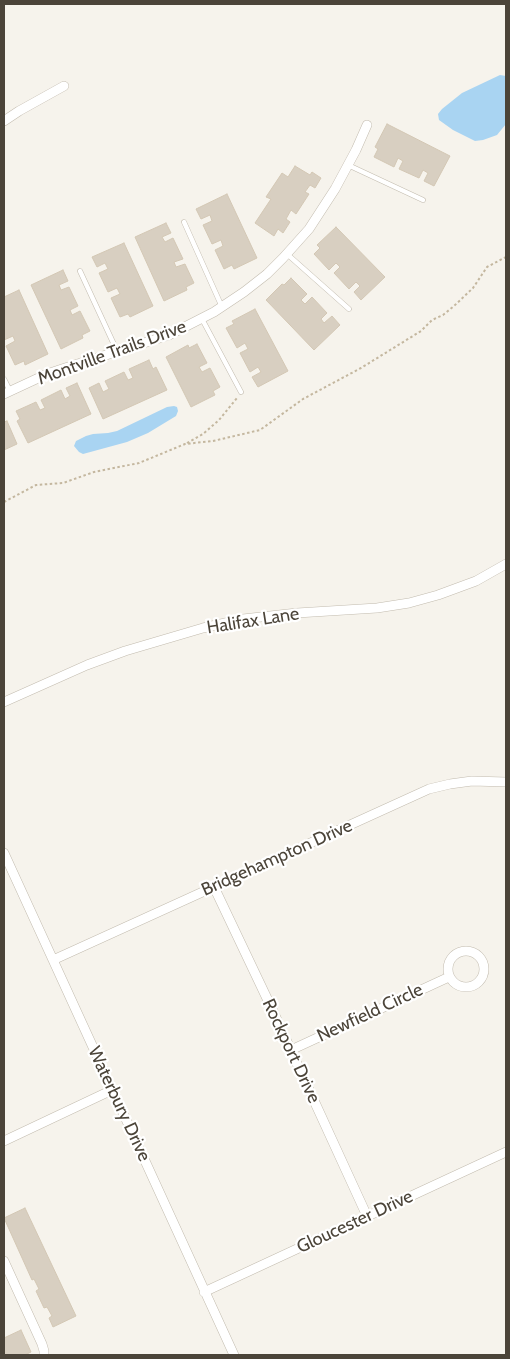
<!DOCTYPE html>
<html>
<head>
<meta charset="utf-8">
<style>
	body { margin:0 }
	#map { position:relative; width:510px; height:1359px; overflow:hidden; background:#f6f3ec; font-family:Cabin,sans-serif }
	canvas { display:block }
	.frame { position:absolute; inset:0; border:5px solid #4b4439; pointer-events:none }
</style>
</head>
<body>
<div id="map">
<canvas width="510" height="1359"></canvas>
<div class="frame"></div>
</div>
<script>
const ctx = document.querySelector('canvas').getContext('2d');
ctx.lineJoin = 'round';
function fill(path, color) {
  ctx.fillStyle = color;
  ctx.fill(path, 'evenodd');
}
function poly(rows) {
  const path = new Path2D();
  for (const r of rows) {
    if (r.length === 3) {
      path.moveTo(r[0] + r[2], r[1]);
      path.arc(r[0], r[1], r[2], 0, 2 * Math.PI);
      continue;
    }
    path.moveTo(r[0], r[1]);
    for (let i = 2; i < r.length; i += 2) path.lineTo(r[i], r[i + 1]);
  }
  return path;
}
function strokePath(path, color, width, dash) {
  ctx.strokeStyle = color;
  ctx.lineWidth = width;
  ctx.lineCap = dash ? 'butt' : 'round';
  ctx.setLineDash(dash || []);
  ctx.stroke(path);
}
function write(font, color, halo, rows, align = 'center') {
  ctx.font = font + ' Cabin,sans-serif';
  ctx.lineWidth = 4.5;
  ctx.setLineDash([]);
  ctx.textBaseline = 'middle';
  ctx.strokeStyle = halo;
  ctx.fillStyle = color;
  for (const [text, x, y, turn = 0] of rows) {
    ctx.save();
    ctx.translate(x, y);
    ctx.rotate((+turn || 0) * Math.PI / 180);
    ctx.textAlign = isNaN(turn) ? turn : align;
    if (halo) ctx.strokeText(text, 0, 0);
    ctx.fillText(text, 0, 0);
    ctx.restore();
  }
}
fill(poly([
	[500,75,506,76,506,124,497,135,483,140,475,141,453,130,439,120,438,114,442,109,462,93],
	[174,406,177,407,178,411,176,416,148,433,127,442,83,454,79,452,74,446,76,441,86,436,93,434,108,433,117,431,167,407]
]), '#a9d4f2');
const building = poly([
	[387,124,450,156,434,186,424,181,428,173,423,170,419,178,399,169,403,161,398,158,394,167,374,157,378,149,375,147,387,124],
	[295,166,310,175,312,172,321,178,315,188,310,185,305,192,309,194,296,214,291,210,286,219,290,222,283,233,278,229,274,236,255,223,271,199,266,197,282,173,288,177,295,166],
	[227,194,257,258,234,269,232,265,224,269,215,250,223,246,221,240,212,244,203,225,212,221,210,215,201,219,196,209,227,194],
	[166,223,171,233,162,237,165,242,173,238,183,259,174,262,176,267,185,264,194,283,186,287,187,290,164,301,135,237,166,223],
	[336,227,385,277,361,300,354,292,360,286,356,282,349,289,334,273,340,267,336,263,329,270,314,254,320,248,317,245,336,227],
	[124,243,153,306,130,317,128,314,120,317,111,298,120,294,117,288,108,292,99,273,108,269,105,263,97,267,92,257,124,243],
	[63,270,68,281,59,285,61,290,69,287,78,306,70,310,72,315,80,311,90,331,82,335,83,338,61,349,31,285,63,270],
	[291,278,307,294,301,300,305,304,312,297,327,313,321,319,324,323,332,316,340,325,314,350,266,300,282,284,284,285,291,278],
	[19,290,48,354,25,365,24,361,15,365,6,346,15,341,13,336,4,340,4,297,19,290],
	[255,309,288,371,258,387,252,377,261,372,258,367,250,372,240,353,248,349,245,343,237,348,226,328,234,324,232,321,255,309],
	[197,344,207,363,199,367,202,372,210,368,220,387,213,391,215,395,191,407,166,357,188,345,189,348,197,344],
	[149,360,153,369,156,367,167,390,103,419,89,388,99,383,103,392,109,389,105,381,124,372,128,380,133,378,129,369,149,360],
	[77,383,91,414,28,443,17,421,20,419,16,411,36,402,40,410,45,408,41,400,61,390,65,399,70,396,66,388,77,383],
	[7,421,17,444,4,450,4,422,7,421],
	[25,1208,76,1316,53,1327,49,1318,52,1316,47,1307,44,1308,36,1291,39,1289,34,1279,32,1280,4,1218,25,1208],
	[21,1330,31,1352,25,1355,4,1355,4,1338,21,1330]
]);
fill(building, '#d8cfc1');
strokePath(building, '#d3c7b4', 1);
const lane = poly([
	[348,165,423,200],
	[184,222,222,307],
	[287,254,349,309],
	[80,271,117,351],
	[202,319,241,392],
	[4,379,10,391]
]);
const street = poly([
	[4,121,19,111,64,86],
	[4,394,47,374,62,369,169,335,214,312,244,292,267,274,283,258,309,229,335,189,356,150,367,125],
	[4,702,87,665,125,651,203,628,243,619,297,613,377,608,409,603,438,595,476,581,506,564],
	[4,853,234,1355],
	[214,887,272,1009,367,1216],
	[466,969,18],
	[53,960,429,789,450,784,472,781,506,782],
	[291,1050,449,977],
	[4,1141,112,1090],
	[4,1261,42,1344,44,1351,44,1355],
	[204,1292,506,1152]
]);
strokePath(lane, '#c2bbae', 5.5);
strokePath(street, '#c2bbae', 10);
strokePath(poly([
	[187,443,203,434,219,420,237,398],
	[4,502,36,485,63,483,94,472,139,463,185,444,213,441,260,430,303,399,361,368,421,331,432,320,443,315,454,306,473,288,487,267,506,257]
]), '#c4b79f', 2, [2.5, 2.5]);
strokePath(lane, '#fff', 4.5);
strokePath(street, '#fff', 9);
write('18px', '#4b4439', '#fff', [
	["Montville Trails Drive",112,353,-20],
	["Halifax Lane",253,621,-9],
	["Bridgehampton Drive",277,858,-24],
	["Newfield Circle",370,1013,-25],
	["Rockport Drive",291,1051,65],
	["Waterbury Drive",119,1104,65],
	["Gloucester Drive",355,1222,-25]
]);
</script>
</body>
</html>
